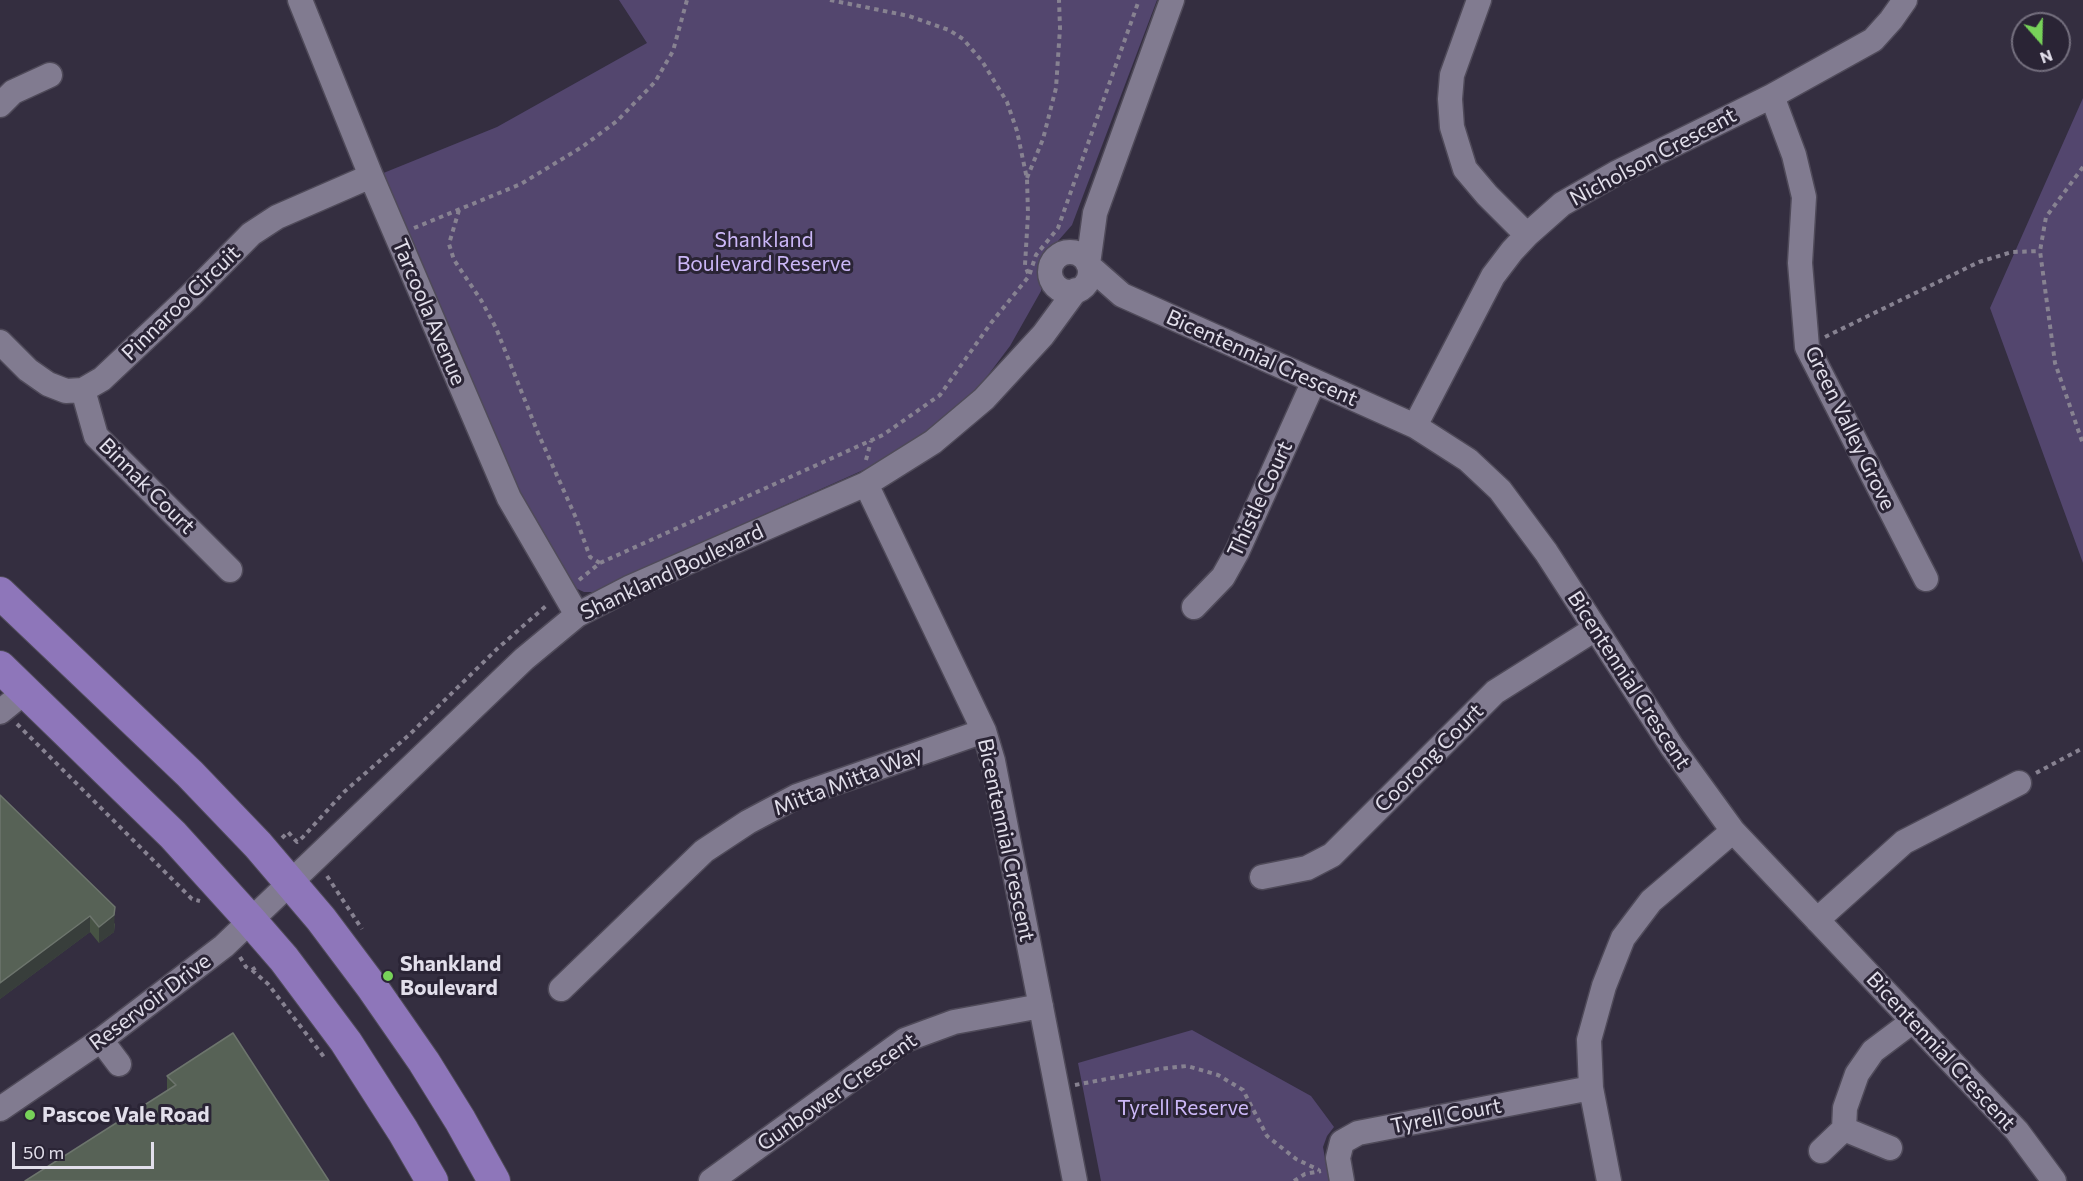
<!DOCTYPE html>
<html>
<head>
<meta charset="utf-8">
<style>
	body { margin:0 }
	#map { position:relative; width:2083px; height:1181px; overflow:hidden; background:#342e40; font-family:Commissioner,sans-serif }
	canvas { display:block }
	.north { position:absolute; left:2011px; top:12px; width:60px; height:60px; box-sizing:border-box; background:#2a2435; border:2px solid #746f7e; border-radius:50%; rotate:160deg; font-size:16px; font-weight:700; line-height:24px; text-align:center; color:#e2dfeb }
	.north::after { content:''; display:block; margin:auto; width:21px; height:27px; background:#77d259; clip-path:polygon(50% 0,100% 100%,50% 72%,0 100%) }
	.scale { position:absolute; left:12px; top:1142px; width:142px; height:27px; box-sizing:border-box; border:3px solid #e2dfeb; border-top:0; padding-left:8px; font-size:18px; line-height:21px; white-space:nowrap; color:#e2dfeb; -webkit-text-stroke:4px #2a2435; paint-order:stroke }
</style>
</head>
<body>
<div id="map">
<canvas width="2083" height="1181"></canvas>
<div class="north">N</div>
<div class="scale">50 m</div>
</div>
<script>
const ctx = document.querySelector('canvas').getContext('2d');
ctx.lineJoin = 'round';
function fill(path, color) {
  ctx.fillStyle = color;
  ctx.fill(path, 'evenodd');
}
function poly(rows) {
  const path = new Path2D();
  for (const r of rows) {
    if (r.length === 3) {
      path.moveTo(r[0] + r[2], r[1]);
      path.arc(r[0], r[1], r[2], 0, 2 * Math.PI);
      continue;
    }
    path.moveTo(r[0], r[1]);
    for (let i = 2; i < r.length; i += 2) path.lineTo(r[i], r[i + 1]);
  }
  return path;
}
function strokePath(path, color, width, dash) {
  ctx.strokeStyle = color;
  ctx.lineWidth = width;
  ctx.lineCap = dash ? 'butt' : 'round';
  ctx.setLineDash(dash || []);
  ctx.stroke(path);
}
function write(font, color, halo, rows, align = 'center') {
  ctx.font = font + ' Commissioner,sans-serif';
  ctx.lineWidth = 6;
  ctx.setLineDash([]);
  ctx.textBaseline = 'middle';
  ctx.strokeStyle = halo;
  ctx.fillStyle = color;
  for (const [text, x, y, turn = 0] of rows) {
    ctx.save();
    ctx.translate(x, y);
    ctx.rotate((+turn || 0) * Math.PI / 180);
    ctx.textAlign = isNaN(turn) ? turn : align;
    if (halo) ctx.strokeText(text, 0, 0);
    ctx.fillText(text, 0, 0);
    ctx.restore();
  }
}
fill(poly([
	[619,0,1157,0,1072,225,1044,257,1041,291,1010,346,973,395,927,433,879,463,618,580,598,592,584,592,571,586,517,493,381,174,497,127,647,43],
	[2083,98,2083,563,1990,308],
	[1192,1030,1311,1096,1334,1127,1327,1136,1323,1147,1329,1181,1101,1181,1078,1063]
]), '#53466e');
const minor = poly([
	[300,0,371,176,509,498,577,615],
	[1479,0,1452,75,1450,99,1452,127,1465,169,1487,195,1527,235],
	[1772,96,1794,155,1804,197,1800,263,1807,347,1926,579],
	[0,105,13,92,50,75],
	[1070,272,20],
	[1088,264,1095,213,1172,0],
	[1089,266,1122,295,1415,426,1468,460,1500,490,1546,552,1672,747,1733,831,2017,1131,2054,1181],
	[0,342,28,370,48,384,66,391,83,390,102,379,190,296,251,234,277,217,371,176],
	[83,390,96,436,230,570],
	[1415,426,1493,276,1512,251,1527,235,1562,204,1618,172,1772,96,1873,40,1891,20,1905,0],
	[866,484,984,731,993,761,1075,1181],
	[1194,607,1223,577,1237,552,1314,381],
	[0,712,26,691],
	[1262,877,1307,868,1332,855,1495,692,1595,629],
	[1817,920,1904,842,2019,783],
	[561,989,704,851,748,822,797,796,984,731],
	[101,1040,119,1064],
	[0,1109,101,1040,224,946,524,659,577,615,631,587,866,484,933,442,984,399,1043,335,1076,290],
	[1844,1129,1845,1108,1857,1074,1873,1051,1913,1021],
	[1821,1151,1844,1129,1890,1148],
	[711,1181,905,1040,954,1022,1041,1006],
	[1342,1181,1338,1158,1342,1142,1358,1133,1591,1088],
	[1609,1181,1591,1088,1589,1040,1604,986,1623,938,1651,901,1733,831]
]);
const major = poly([
	[0,593,190,774,258,845,321,919,372,987,424,1062,460,1120,494,1181],
	[0,667,173,835,251,921,284,959,346,1042,403,1131,432,1181]
]);
strokePath(minor, '#4f4a59', 27);
strokePath(major, '#4f4a59', 34);
strokePath(poly([
	[830,0,909,16,949,30,963,39,982,61,1007,102,1017,131,1027,179,1028,214,1025,265,1029,276],
	[2083,167,2046,217,2040,251,2055,363,2083,444],
	[1027,178,1043,139,1056,88,1060,28,1059,0],
	[459,210,449,244,454,260,481,300,496,328,538,433,576,518,590,557,600,563],
	[414,228,521,184,582,147,617,121,655,82,673,51,687,0],
	[1825,337,1979,262,2012,252,2040,251],
	[866,460,871,441],
	[579,580,600,563,883,435,940,395,991,323,1029,276,1036,255,1058,228,1139,0],
	[17,724,192,899,200,901],
	[2036,773,2083,748],
	[282,838,288,832,297,842,303,837,344,792,409,735,497,649,547,605],
	[327,876,362,929],
	[240,957,246,967,252,970,258,966],
	[252,970,268,984,324,1057],
	[1075,1085,1159,1069,1187,1066,1218,1075,1243,1090,1267,1136,1296,1159,1319,1170],
	[1294,1181,1305,1174,1321,1171]
]), '#878291', 4, [4.5, 4.5]);
strokePath(minor, '#817b90', 24);
strokePath(major, '#8e76ba', 32);
fill(poly([
	[0,795,115,924,114,932,99,943,90,932,0,999],
	[167,1076,329,1181,167,1090]
]), '#475344');
fill(poly([
	[115,907,114,932,99,943,99,927],
	[90,916,90,932,0,999,0,983]
]), '#383e3b');
const building = poly([
	[0,795,115,907,114,915,99,927,90,916,0,983,0,795],
	[233,1033,329,1181,25,1181,176,1085,167,1076,233,1033]
]);
fill(building, '#576256');
strokePath(building, '#6d756d', 1.5);
for (const [x, y, r, color] of [
	[388,976,6,"#77d259"],
	[30,1115,6,"#77d259"]
]) {
  const dot = new Path2D();
  dot.arc(x, y, r, 0, 2 * Math.PI);
  ctx.fillStyle = color;
  ctx.fill(dot);
  strokePath(dot, '#2a2435', 2);
}
write('21px', '#e2dfeb', '#2a2435', [
	["Nicholson Crescent",1653,157,-28],
	["Pinnaroo Circuit",181,303,-44],
	["Tarcoola Avenue",429,312,67],
	["Bicentennial Crescent",1262,358,24],
	["Green Valley Grove",1850,428,64],
	["Binnak Court",147,486,45],
	["Thistle Court",1260,499,-65],
	["Shankland Boulevard",672,572,-25],
	["Bicentennial Crescent",1629,680,57],
	["Coorong Court",1429,758,-45],
	["Mitta Mitta Way",848,781,-21],
	["Bicentennial Crescent",1006,840,78],
	["Reservoir Drive",150,1002,-37],
	["Bicentennial Crescent",1941,1051,47],
	["Gunbower Crescent",837,1092,-35],
	["Tyrell Court",1446,1116,-11]
]);
write('21px', '#cbb7f7', '#2a2435', [
	["Shankland",764,240],
	["Boulevard Reserve",764,264],
	["Tyrell Reserve",1183,1108]
]);
write('bold 21px', '#e2dfeb', '#2a2435', [
	["Shankland",400,964],
	["Boulevard",400,988],
	["Pascoe Vale Road",42,1115]
], 'left');
</script>
</body>
</html>
